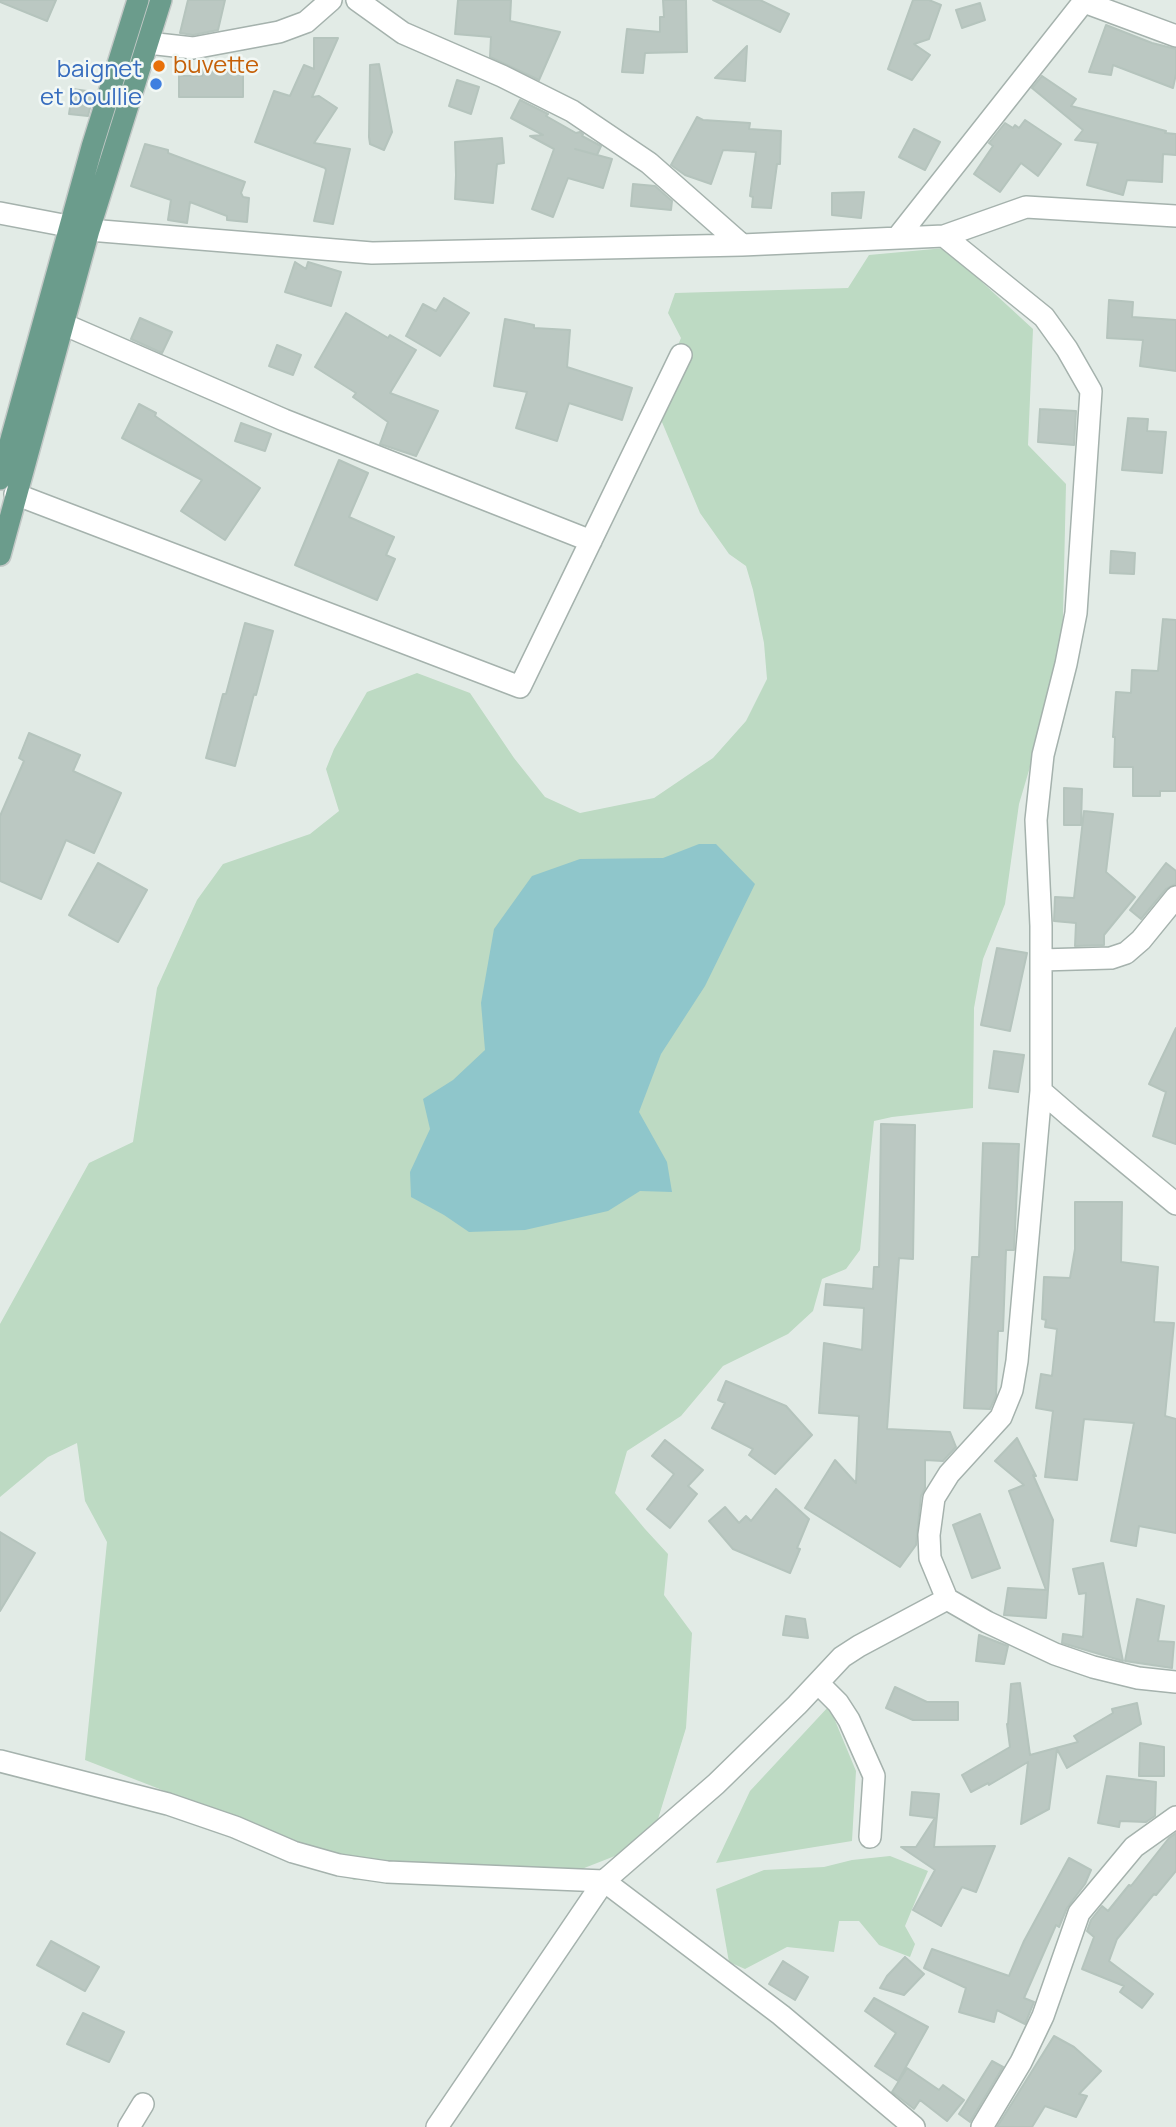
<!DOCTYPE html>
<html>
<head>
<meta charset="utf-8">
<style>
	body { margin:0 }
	canvas { display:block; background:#e2ebe6 }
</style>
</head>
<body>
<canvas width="1176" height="2127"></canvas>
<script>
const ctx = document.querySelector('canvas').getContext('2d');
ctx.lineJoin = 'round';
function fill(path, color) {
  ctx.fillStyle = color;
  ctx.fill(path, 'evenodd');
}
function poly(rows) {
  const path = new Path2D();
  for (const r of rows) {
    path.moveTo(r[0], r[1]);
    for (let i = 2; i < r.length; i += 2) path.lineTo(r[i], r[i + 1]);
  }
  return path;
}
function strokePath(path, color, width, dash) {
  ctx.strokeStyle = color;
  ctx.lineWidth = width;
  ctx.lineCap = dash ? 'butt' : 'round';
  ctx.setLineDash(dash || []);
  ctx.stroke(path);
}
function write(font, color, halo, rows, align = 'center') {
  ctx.font = font + ' Manrope,sans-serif';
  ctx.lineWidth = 5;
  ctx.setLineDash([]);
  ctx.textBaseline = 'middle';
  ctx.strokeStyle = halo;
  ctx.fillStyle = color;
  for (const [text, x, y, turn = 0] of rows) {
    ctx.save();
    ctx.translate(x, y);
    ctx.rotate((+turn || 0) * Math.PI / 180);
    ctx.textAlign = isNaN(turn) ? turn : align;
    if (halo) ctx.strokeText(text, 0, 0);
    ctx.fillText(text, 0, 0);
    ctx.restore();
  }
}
fill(poly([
	[945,248,1033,329,1028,445,1066,484,1062,659,1019,804,1005,904,983,959,974,1008,973,1108,892,1117,874,1121,860,1250,846,1269,822,1279,813,1311,788,1334,723,1366,681,1416,627,1451,615,1493,645,1529,668,1554,664,1595,692,1633,686,1728,658,1819,620,1854,569,1874,458,1865,354,1880,295,1855,193,1802,85,1760,107,1542,85,1501,77,1443,48,1457,0,1497,0,1324,89,1163,133,1142,157,988,197,900,223,864,310,834,339,811,326,769,334,749,367,692,417,673,470,693,514,758,545,797,580,813,654,798,713,758,746,721,767,679,764,643,753,590,746,566,729,554,700,513,654,403,681,338,668,313,675,293,848,288,869,255],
	[829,1706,856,1771,852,1841,716,1863,750,1791],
	[890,1856,928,1871,905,1926,915,1944,910,1957,879,1945,859,1921,839,1921,834,1952,787,1947,745,1969,729,1962,716,1889,764,1870,824,1867,852,1860]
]), '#bddac3');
fill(poly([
	[699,844,716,844,755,884,705,986,661,1054,639,1112,667,1162,672,1192,640,1191,608,1211,525,1230,469,1232,444,1215,411,1197,410,1172,430,1129,423,1099,453,1080,485,1050,481,1003,494,929,532,876,580,859,663,858]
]), '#8fc6cb');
const building = poly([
	[0,0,56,0,47,21,0,2,0,0],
	[188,0,225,0,218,30,193,35,180,33,188,0],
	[458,0,511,0,510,21,560,32,539,80,490,57,491,37,455,34,458,0],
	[663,0,686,0,687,52,645,53,643,73,622,72,627,29,660,32,660,17,664,17,663,0],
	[713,0,760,0,789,14,780,32,713,0],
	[913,0,929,0,941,5,929,39,914,44,930,55,912,80,888,69,913,0],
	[980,3,985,20,962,28,956,10,980,3],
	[1106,25,1152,43,1176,49,1176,74,1173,88,1113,65,1111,75,1089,72,1106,25],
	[314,38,338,38,312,97,319,96,337,108,314,143,350,149,333,224,314,221,326,170,325,168,255,142,274,91,290,96,304,65,314,69,314,38],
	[747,46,745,81,715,78,747,46],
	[379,64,392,132,384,150,370,144,369,137,370,65,379,64],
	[203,68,243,69,243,97,179,97,179,76,202,76,203,68],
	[1042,76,1076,99,1071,106,1166,131,1165,133,1176,134,1176,155,1163,154,1162,182,1127,180,1123,195,1087,185,1098,143,1075,140,1083,130,1032,88,1042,76],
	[457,80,479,87,471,114,449,106,457,80],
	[73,89,94,92,88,116,69,114,73,89],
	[520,100,548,114,546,116,576,133,580,132,583,134,582,136,601,146,597,155,575,149,612,159,603,188,568,178,553,217,532,209,554,149,530,136,543,135,511,118,520,100],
	[697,117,703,120,750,123,749,129,781,131,780,164,777,164,771,208,752,207,753,197,750,196,756,152,723,150,711,184,685,175,671,165,697,117],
	[1025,120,1061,144,1038,176,1021,163,1000,192,974,174,993,146,989,143,1005,123,1013,128,1015,125,1019,128,1025,120],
	[914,129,940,142,925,170,899,157,914,129],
	[502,138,504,163,497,164,493,203,455,199,456,175,455,142,502,138],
	[145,144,168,150,168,153,245,182,241,193,243,197,249,198,247,222,227,220,227,216,190,202,187,223,168,220,171,200,131,186,145,144],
	[633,184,655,186,672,201,671,210,631,206,633,184],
	[864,192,861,218,832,215,832,193,864,192],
	[295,262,306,269,308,262,341,272,331,306,285,292,295,262],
	[444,298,469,313,440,356,406,336,423,304,436,311,444,298],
	[1109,300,1133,302,1132,317,1176,320,1176,371,1140,366,1143,340,1107,338,1109,300],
	[346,313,388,338,390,335,416,350,390,393,438,411,416,456,380,444,388,422,353,397,356,393,315,367,346,313],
	[140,318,172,332,162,353,131,339,140,318],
	[505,319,534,325,534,328,570,330,567,367,632,388,622,420,569,403,557,441,516,428,527,392,494,386,505,319],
	[277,345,301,355,293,375,269,366,277,345],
	[139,404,156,413,155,416,260,488,225,540,181,511,202,480,122,438,139,404],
	[1040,409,1076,411,1074,445,1038,442,1040,409],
	[1128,418,1148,419,1147,431,1166,432,1162,473,1122,470,1128,418],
	[241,423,271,434,265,451,235,441,241,423],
	[339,460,368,473,349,517,394,537,386,555,395,559,377,600,295,565,339,460],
	[1111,551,1135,553,1134,574,1110,573,1111,551],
	[1163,619,1176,620,1176,791,1160,791,1160,796,1133,796,1133,767,1114,767,1115,737,1113,737,1116,692,1131,693,1132,670,1158,671,1163,619],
	[245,623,273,631,256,695,254,694,235,766,206,758,223,694,226,694,245,623],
	[29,733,80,755,73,771,121,793,94,853,66,840,41,899,0,881,0,816,24,761,19,758,29,733],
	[1064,788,1082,789,1081,825,1064,825,1064,788],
	[1084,811,1113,814,1106,872,1135,897,1104,935,1104,945,1075,946,1076,923,1054,921,1055,897,1074,898,1084,811],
	[98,863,147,890,118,942,69,915,98,863],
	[1166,863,1176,871,1176,884,1166,889,1141,919,1130,910,1166,863],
	[997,948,1027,953,1010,1031,981,1025,997,948],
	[1176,1028,1176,1144,1153,1136,1166,1092,1149,1084,1176,1028],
	[994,1051,1024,1055,1018,1092,989,1088,994,1051],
	[881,1124,915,1125,913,1259,899,1258,887,1429,950,1432,956,1447,943,1461,925,1460,925,1488,921,1496,916,1545,900,1567,805,1508,835,1460,856,1483,859,1416,819,1413,824,1343,862,1350,864,1308,824,1305,826,1284,873,1289,874,1267,879,1267,881,1124],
	[983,1143,1019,1144,1014,1250,1006,1250,1003,1331,998,1331,996,1396,990,1409,964,1408,972,1257,979,1257,983,1143],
	[1075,1202,1122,1202,1121,1262,1158,1267,1154,1322,1174,1323,1165,1416,1176,1419,1176,1533,1139,1526,1136,1546,1111,1541,1134,1423,1084,1419,1077,1480,1045,1477,1053,1411,1036,1408,1041,1374,1052,1376,1057,1329,1045,1327,1046,1320,1042,1319,1044,1277,1070,1278,1075,1249,1075,1202],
	[726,1381,786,1406,812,1435,775,1474,749,1455,753,1449,712,1428,725,1403,718,1400,726,1381],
	[1017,1438,1036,1476,1033,1475,1053,1520,1046,1618,1004,1615,1008,1588,1046,1590,1009,1491,1024,1485,995,1461,1017,1438],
	[665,1440,703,1470,688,1486,697,1494,670,1528,647,1509,674,1474,652,1456,665,1440],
	[776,1489,809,1519,797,1548,800,1549,790,1573,733,1549,709,1521,725,1507,739,1523,746,1516,751,1521,776,1489],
	[980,1514,1000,1568,972,1578,953,1525,980,1514],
	[0,1532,35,1553,0,1611,0,1532],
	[1103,1563,1123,1661,1062,1643,1063,1634,1083,1637,1086,1593,1079,1594,1073,1569,1103,1563],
	[1137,1599,1164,1606,1158,1641,1174,1642,1172,1668,1125,1661,1137,1599],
	[786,1616,805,1619,808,1638,783,1635,786,1616],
	[979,1635,1008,1646,1004,1664,976,1661,979,1635],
	[1020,1683,1030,1755,1078,1742,1074,1736,1113,1713,1112,1709,1137,1703,1141,1724,1067,1768,1057,1749,1049,1809,1021,1824,1028,1762,989,1785,988,1783,971,1792,962,1775,1010,1747,1007,1724,1008,1724,1011,1684,1020,1683],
	[895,1687,927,1702,958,1702,958,1720,913,1720,886,1708,895,1687],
	[1140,1743,1164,1747,1164,1776,1139,1776,1140,1743],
	[1107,1776,1156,1782,1155,1816,1146,1822,1120,1821,1119,1827,1098,1823,1107,1776],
	[912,1792,939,1794,934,1847,995,1846,976,1892,962,1887,941,1926,913,1910,935,1870,901,1847,916,1847,935,1818,910,1815,912,1792],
	[1176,1833,1176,1871,1156,1895,1154,1894,1117,1939,1109,1961,1153,1994,1142,2008,1120,1992,1124,1986,1082,1969,1094,1937,1087,1931,1091,1920,1102,1906,1108,1911,1129,1885,1131,1886,1169,1838,1176,1833],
	[1069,1858,1091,1870,1085,1884,1067,1908,1059,1927,1056,1925,1024,1998,1034,2002,1025,2024,997,2010,994,2022,959,2012,966,1988,924,1968,932,1949,1009,1976,1024,1941,1069,1858],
	[51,1941,99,1967,85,1991,37,1965,51,1941],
	[905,1957,924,1974,904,1995,880,1988,887,1976,905,1957],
	[783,1961,808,1977,795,2000,769,1984,783,1961],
	[874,1998,928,2027,898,2081,875,2066,896,2033,865,2011,874,1998],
	[83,2013,124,2032,109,2062,67,2044,83,2013],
	[1054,2036,1074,2047,1101,2071,1079,2094,1087,2096,1076,2117,1045,2106,1032,2127,997,2127,1054,2036],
	[992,2061,1003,2067,970,2122,959,2114,992,2061],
	[907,2068,939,2090,943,2085,964,2100,947,2121,920,2100,914,2109,892,2092,907,2068]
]);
fill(building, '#bbc8c2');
strokePath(building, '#b5c4bd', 2);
const minor = poly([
	[357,0,403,33,502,76,572,111,649,163,742,245],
	[1084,2,1176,36],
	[148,43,193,48,279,32,306,22,331,0],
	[0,213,89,230,372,253,742,245,944,236,1026,207,1176,216],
	[944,236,1044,317,1067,349,1091,391,1076,613,1066,664,1043,755,1036,820,1041,926,1041,1091,1071,1117,1176,1204],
	[897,238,1085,0],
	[63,324,284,420,591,541],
	[15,494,520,687,681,355],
	[1041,960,1111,958,1126,953,1141,940,1176,897],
	[1041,1091,1017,1361,1012,1390,1001,1417,949,1474,934,1498,929,1535,930,1558,947,1599,987,1622,1055,1654,1093,1667,1138,1678,1176,1682],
	[818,1683,838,1703,849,1720,874,1776,870,1837],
	[0,1761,168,1804,235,1827,293,1852,339,1865,387,1872,604,1881,716,1784,797,1705,842,1657,859,1646,947,1599],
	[129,2127,143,2104],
	[437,2127,604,1881,781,2015,914,2127],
	[982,2127,1021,2062,1043,2016,1079,1913,1134,1847,1176,1817]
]);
const major = poly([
	[0,479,92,147,138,0],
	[0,555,89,230,161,0]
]);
strokePath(minor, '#a5b2ad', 24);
strokePath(major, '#c2c8c6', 24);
strokePath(minor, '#fff', 21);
strokePath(major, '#6b9c8c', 21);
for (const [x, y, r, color] of [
	[159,66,7,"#e8710a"],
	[156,84,7,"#3f7fe0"]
]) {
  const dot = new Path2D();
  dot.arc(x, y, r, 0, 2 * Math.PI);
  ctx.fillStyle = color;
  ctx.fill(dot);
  strokePath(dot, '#f2f8f5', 2.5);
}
write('24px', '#c56008', '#f2f8f5', [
	["buvette",173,66]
], 'left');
write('24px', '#366cbe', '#f2f8f5', [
	["baignet",142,70],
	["et boullie",142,98]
], 'right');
</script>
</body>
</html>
